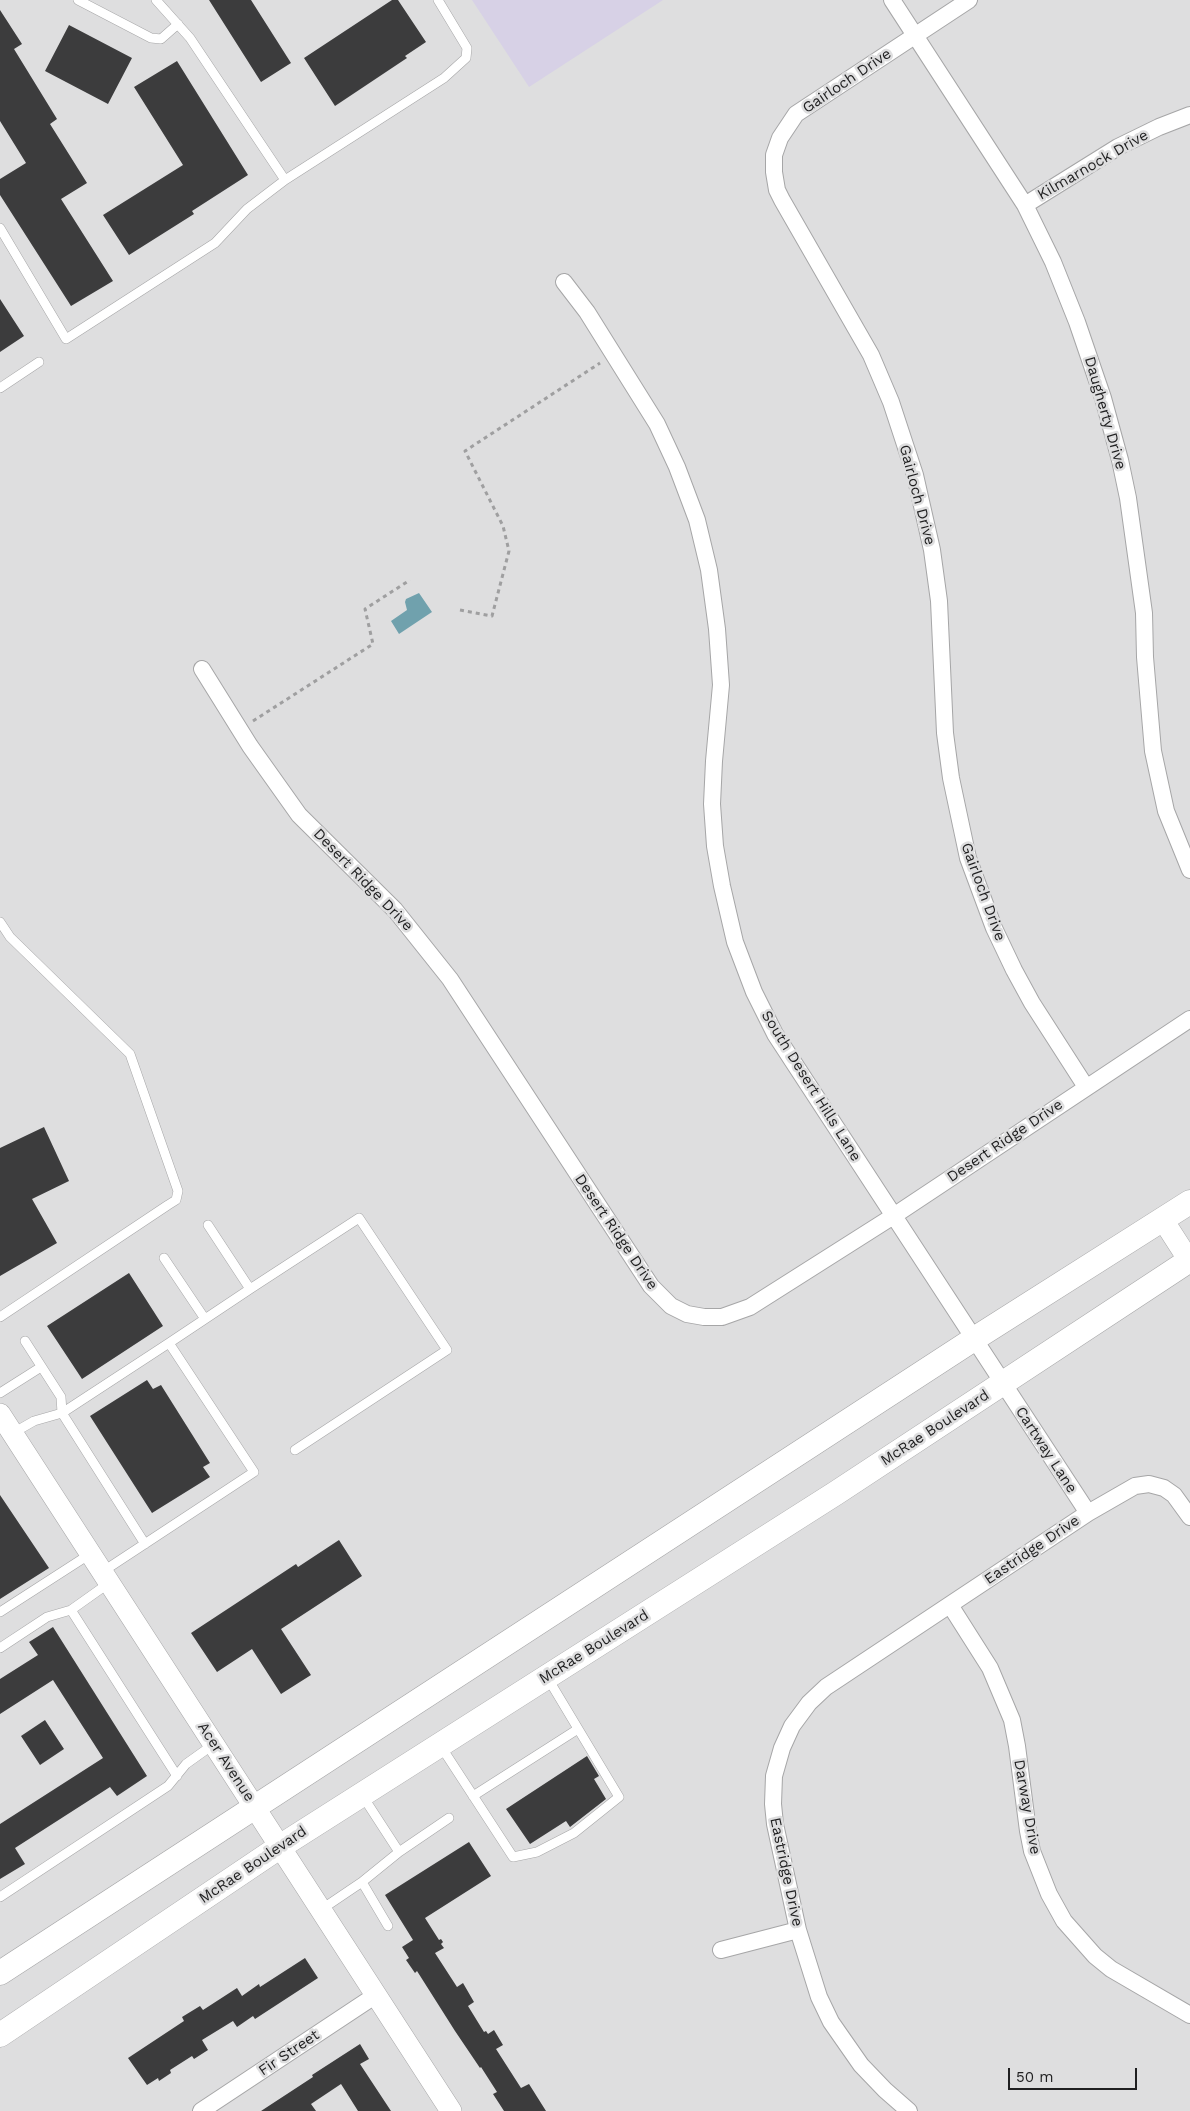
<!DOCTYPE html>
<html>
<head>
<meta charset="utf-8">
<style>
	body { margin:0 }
	#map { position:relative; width:1190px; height:2111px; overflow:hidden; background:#dededf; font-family:"Work Sans",sans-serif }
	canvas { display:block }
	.scale { position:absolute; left:1008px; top:2068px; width:129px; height:22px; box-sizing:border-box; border:2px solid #1f1f20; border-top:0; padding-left:6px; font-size:15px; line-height:18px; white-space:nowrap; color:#1f1f20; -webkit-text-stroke:4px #dededf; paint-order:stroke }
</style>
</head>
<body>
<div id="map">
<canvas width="1190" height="2111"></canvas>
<div class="scale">50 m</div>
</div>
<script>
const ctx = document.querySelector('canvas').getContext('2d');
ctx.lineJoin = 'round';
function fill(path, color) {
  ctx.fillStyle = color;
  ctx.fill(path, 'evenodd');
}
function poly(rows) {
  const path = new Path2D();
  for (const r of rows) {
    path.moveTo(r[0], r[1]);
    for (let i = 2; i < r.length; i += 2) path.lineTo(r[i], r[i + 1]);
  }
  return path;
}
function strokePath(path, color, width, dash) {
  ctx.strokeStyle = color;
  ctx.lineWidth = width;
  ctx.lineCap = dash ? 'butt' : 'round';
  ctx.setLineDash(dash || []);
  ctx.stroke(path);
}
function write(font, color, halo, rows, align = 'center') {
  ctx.font = font + ' "Work Sans",sans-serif';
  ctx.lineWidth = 5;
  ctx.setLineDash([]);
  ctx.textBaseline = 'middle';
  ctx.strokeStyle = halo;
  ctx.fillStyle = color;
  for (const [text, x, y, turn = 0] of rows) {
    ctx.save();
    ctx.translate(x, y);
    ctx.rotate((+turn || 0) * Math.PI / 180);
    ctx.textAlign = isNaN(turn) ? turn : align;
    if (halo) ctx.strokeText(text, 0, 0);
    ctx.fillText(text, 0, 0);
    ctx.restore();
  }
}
fill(poly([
	[472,0,663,0,529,87]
]), '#d7d1e6');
fill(poly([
	[419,593,432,612,399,634,391,621,407,610,405,602,406,599]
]), '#70a1ad');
fill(poly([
	[209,0,251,0,291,63,261,82],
	[392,0,398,0,426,42,405,56,407,58,335,106,304,58],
	[0,10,22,44,14,49,57,119,50,124,87,183,61,199,113,281,71,306,0,195,0,179,26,163,0,121],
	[69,25,132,58,108,104,45,71],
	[177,61,248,175,192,211,194,214,129,255,103,215,183,165,134,87],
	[0,299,24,336,0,352],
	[44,1127,69,1181,32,1199,57,1243,0,1276,0,1148],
	[129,1273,163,1326,82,1379,47,1326],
	[147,1380,153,1389,161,1385,210,1463,203,1467,210,1477,152,1513,90,1416],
	[0,1495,49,1568,0,1599],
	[339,1540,362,1576,281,1629,311,1675,281,1694,252,1649,217,1672,191,1633,296,1564,298,1567],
	[53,1627,147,1776,117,1796,110,1787,15,1848,25,1864,0,1879,0,1824,103,1758,53,1680,0,1714,0,1679,38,1655,29,1642],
	[45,1720,64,1749,40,1765,21,1736],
	[587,1756,599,1776,594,1779,606,1799,570,1827,566,1821,530,1844,506,1809],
	[469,1842,491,1876,425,1918,439,1940,441,1939,443,1942,441,1944,444,1948,435,1953,457,1987,463,1983,474,2002,468,2006,484,2032,486,2031,488,2034,494,2030,503,2045,496,2049,521,2088,529,2084,546,2111,504,2111,493,2094,497,2092,481,2067,480,2068,455,2031,417,1971,415,1973,406,1960,409,1958,402,1947,413,1940,385,1895],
	[305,1958,318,1978,255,2019,253,2016,237,2027,233,2021,202,2040,208,2050,194,2059,192,2056,170,2070,171,2073,159,2081,158,2078,147,2085,128,2058,184,2021,182,2017,200,2006,203,2010,237,1988,242,1996,259,1984,260,1987],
	[360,2044,369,2059,360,2064,391,2111,358,2111,341,2084,311,2104,316,2111,261,2111,313,2077,312,2075]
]), '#3c3c3d');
const service = poly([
	[78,0,151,38,161,39,178,24],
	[156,0,190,38,285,180],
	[0,228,66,339,215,243,247,209,285,180,444,78,466,58,467,48,438,0],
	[0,388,39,362],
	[0,922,10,937,130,1054,178,1191,176,1200,168,1205,0,1317],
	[164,1258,205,1319,169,1343],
	[250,1289,359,1218,447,1350,295,1450],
	[205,1319,250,1289,208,1225],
	[25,1341,61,1397,62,1413],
	[0,1393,41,1367],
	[62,1413,169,1343,254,1472,102,1572],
	[13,1433,34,1421,62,1413,145,1544],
	[71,1610,177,1776],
	[0,1612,90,1554],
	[0,1648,47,1617,71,1610,109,1583],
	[440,1745,513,1857,537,1852,574,1833,619,1797,547,1677],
	[362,1795,399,1852,449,1818],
	[473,1796,578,1729],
	[362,1882,388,1926],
	[0,1897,168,1786,186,1764,214,1744],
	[322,1909,362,1882,399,1852]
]);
const minor = poly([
	[892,0,1025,205,1053,262,1077,322,1103,398,1120,460,1128,498,1144,613,1145,657,1153,751,1166,811,1190,870],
	[969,0,796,114,780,138,774,155,774,172,777,190,782,200,871,355,891,402,915,475,932,550,939,601,945,733,951,778,968,858,994,928,1014,970,1032,1003,1086,1087],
	[1025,205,1118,147,1159,127,1190,115],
	[564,282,587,312,657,424,677,467,697,520,709,570,717,629,721,685,714,761,712,804,715,846,722,886,735,942,754,992,775,1034,1088,1513],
	[202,669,250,746,299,815,395,910,450,979,651,1286,671,1306,687,1314,704,1317,722,1317,750,1307,895,1215,1190,1019],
	[950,1605,990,1668,1012,1720,1017,1746,1028,1831,1032,1851,1049,1894,1064,1921,1095,1956,1111,1969,1190,2015],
	[721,1950,798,1930],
	[201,2111,376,1995],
	[909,2111,885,2090,861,2065,831,2022,819,1997,798,1930,775,1824,773,1804,774,1776,782,1748,792,1726,809,1703,826,1687,1088,1513,1135,1486,1149,1484,1164,1488,1174,1495,1190,1517]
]);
const tertiary = poly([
	[1163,1220,1190,1262],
	[0,1414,451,2111]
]);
const secondary = poly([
	[0,1973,974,1339,1190,1202],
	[0,2035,281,1846,836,1493,1190,1260]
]);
strokePath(service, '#a6a6a7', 10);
strokePath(minor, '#a6a6a7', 18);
strokePath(tertiary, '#a6a6a7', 22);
strokePath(secondary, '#a6a6a7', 25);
strokePath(poly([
	[460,610,492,616,509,551,503,526,465,451,600,363],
	[253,721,373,644,365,609,410,580]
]), '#9f9fa0', 3, [4, 4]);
strokePath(service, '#fff', 9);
strokePath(minor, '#fff', 16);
strokePath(tertiary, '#fff', 21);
strokePath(secondary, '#fff', 24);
write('15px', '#1f1f20', '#dededf', [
	["Gairloch Drive",847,81,-34],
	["Kilmarnock Drive",1093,165,-30],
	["Daugherty Drive",1105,413,74],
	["Gairloch Drive",917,495,75],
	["Desert Ridge Drive",363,880,46],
	["Gairloch Drive",983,892,70],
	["South Desert Hills Lane",811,1086,58],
	["Desert Ridge Drive",1005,1141,-34],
	["Desert Ridge Drive",616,1232,56],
	["McRae Boulevard",935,1428,-33],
	["Cartway Lane",1046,1450,57],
	["Eastridge Drive",1032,1550,-34],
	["McRae Boulevard",594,1647,-32],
	["Acer Avenue",226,1762,57],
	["Darway Drive",1027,1807,80],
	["McRae Boulevard",253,1865,-34],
	["Eastridge Drive",786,1872,78],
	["Fir Street",289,2053,-34]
]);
</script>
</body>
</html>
